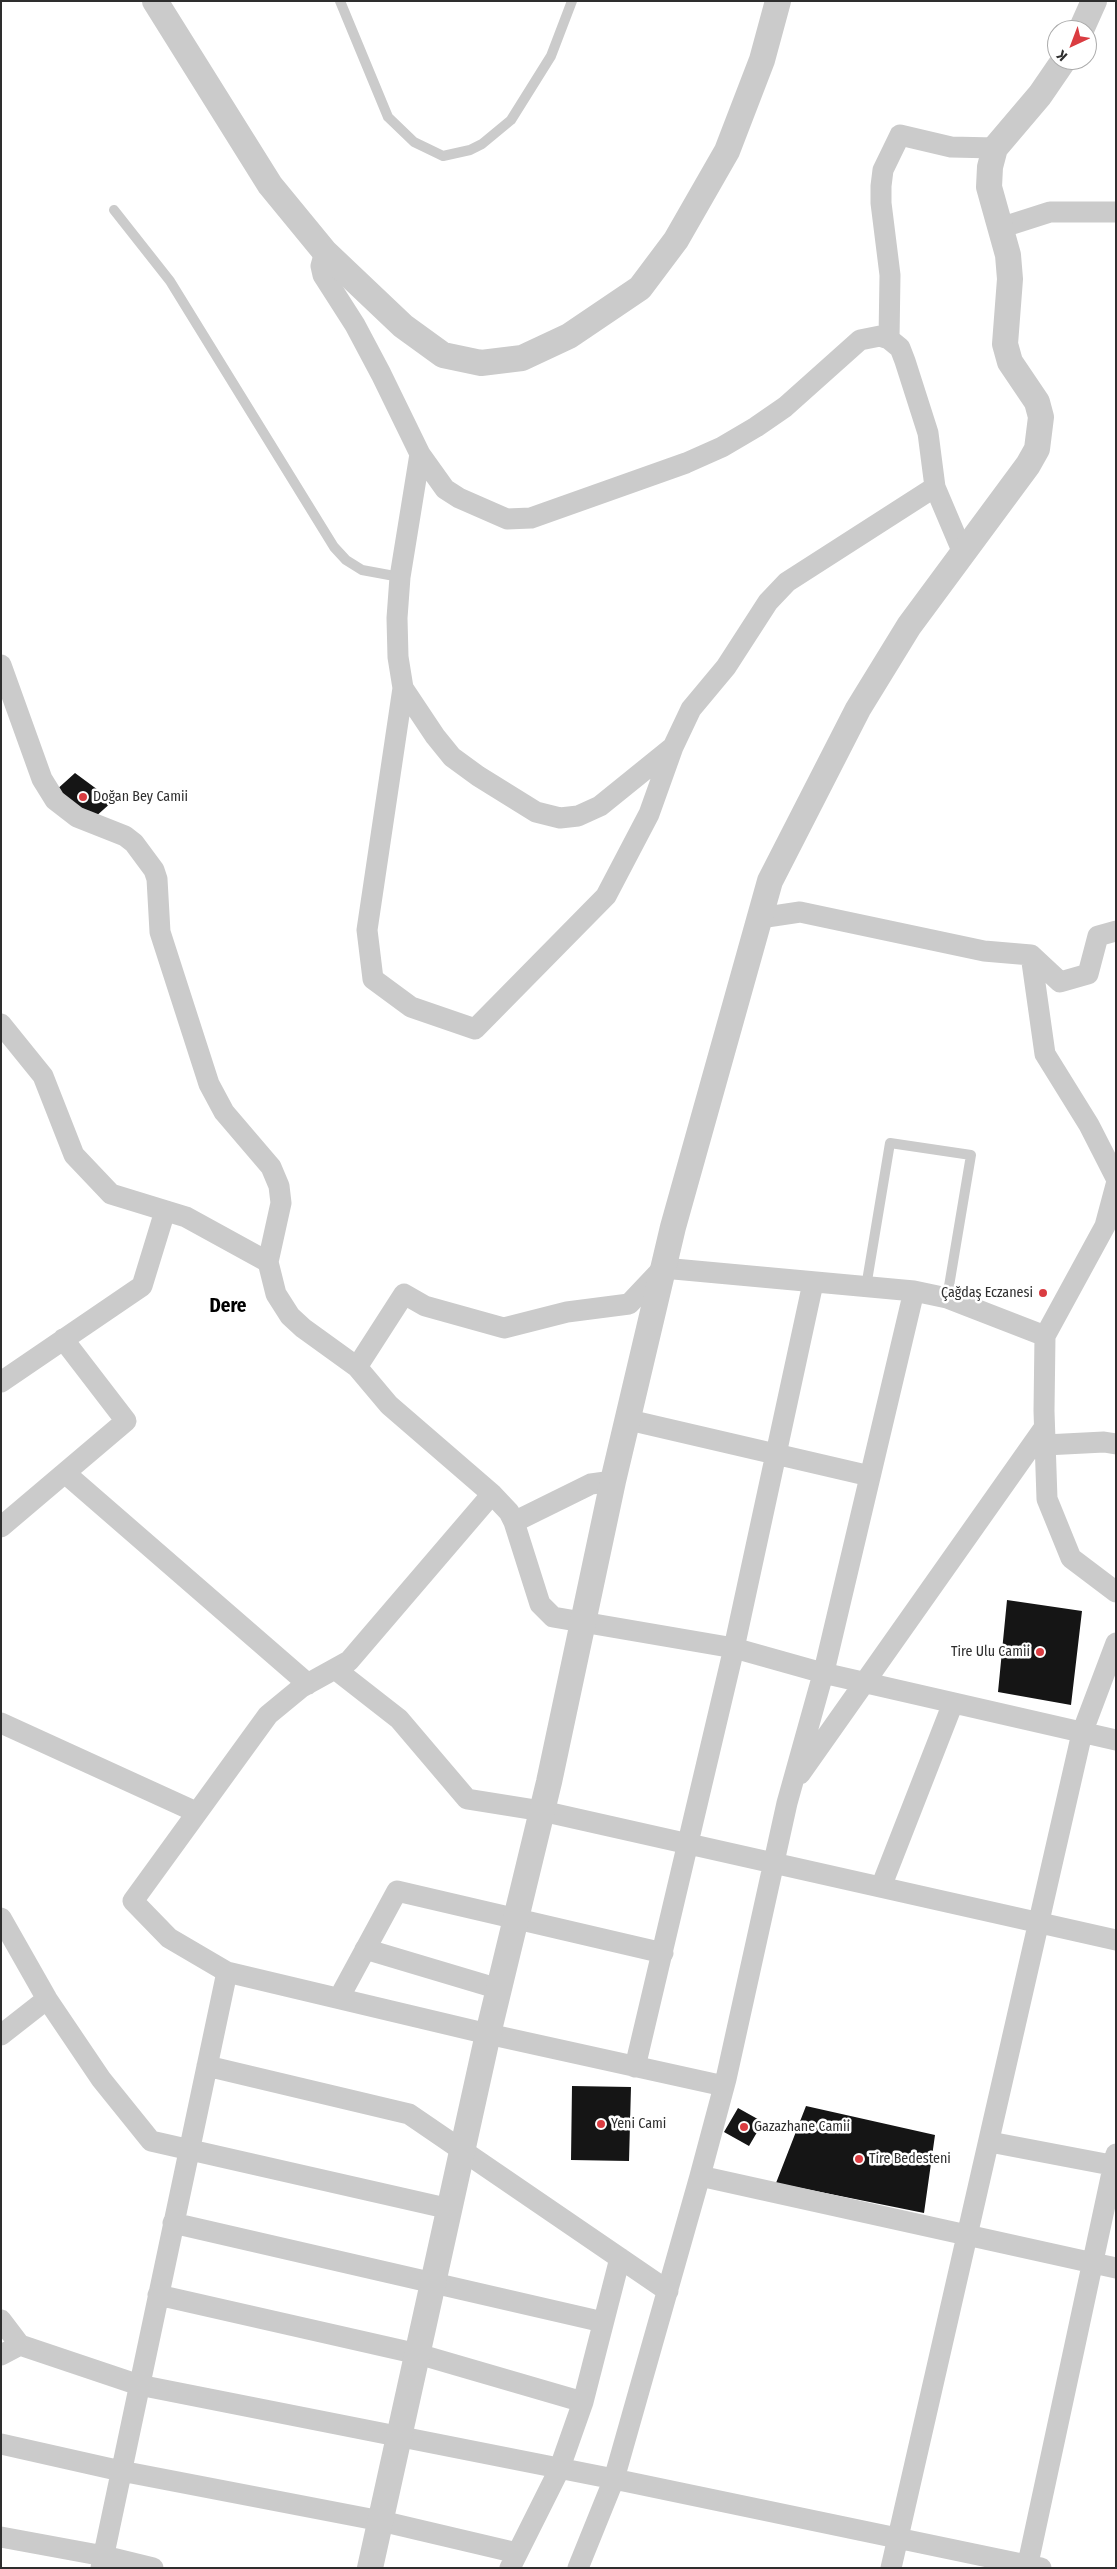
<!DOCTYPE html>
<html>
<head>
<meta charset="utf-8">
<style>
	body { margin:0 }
	#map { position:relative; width:1117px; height:2569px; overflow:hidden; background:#fff; font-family:"Fira Sans Condensed",sans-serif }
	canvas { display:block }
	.frame { position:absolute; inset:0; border:2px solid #2e2e2e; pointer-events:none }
	.north { position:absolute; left:1047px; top:20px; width:50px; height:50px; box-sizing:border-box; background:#fff; border:1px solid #ababab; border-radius:50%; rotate:223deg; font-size:14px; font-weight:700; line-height:20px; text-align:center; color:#2e2e2e }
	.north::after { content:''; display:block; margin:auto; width:18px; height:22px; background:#da3c41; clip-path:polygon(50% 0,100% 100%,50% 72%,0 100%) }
</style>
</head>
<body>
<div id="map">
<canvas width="1117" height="2569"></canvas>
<div class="frame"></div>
<div class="north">K</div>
</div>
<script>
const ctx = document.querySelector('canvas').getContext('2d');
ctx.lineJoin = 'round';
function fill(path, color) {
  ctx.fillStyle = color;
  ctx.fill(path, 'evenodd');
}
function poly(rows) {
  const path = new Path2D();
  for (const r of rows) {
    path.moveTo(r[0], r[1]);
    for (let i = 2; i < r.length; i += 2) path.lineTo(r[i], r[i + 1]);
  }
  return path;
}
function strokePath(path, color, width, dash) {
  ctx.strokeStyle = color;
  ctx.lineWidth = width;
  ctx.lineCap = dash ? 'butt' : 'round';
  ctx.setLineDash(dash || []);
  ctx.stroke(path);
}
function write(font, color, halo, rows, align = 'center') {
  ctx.font = font + ' "Fira Sans Condensed",sans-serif';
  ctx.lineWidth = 5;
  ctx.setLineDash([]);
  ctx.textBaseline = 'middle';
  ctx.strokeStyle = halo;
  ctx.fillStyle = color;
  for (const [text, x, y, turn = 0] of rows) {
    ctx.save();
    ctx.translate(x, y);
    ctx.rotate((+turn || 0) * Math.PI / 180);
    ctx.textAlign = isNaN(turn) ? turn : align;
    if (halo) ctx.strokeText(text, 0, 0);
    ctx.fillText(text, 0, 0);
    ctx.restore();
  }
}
fill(poly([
	[75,773,113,801,94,818,54,792],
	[1007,1600,1082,1611,1071,1705,998,1692],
	[572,2086,631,2087,629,2161,571,2160],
	[806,2106,935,2135,924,2213,776,2183],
	[738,2108,763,2122,749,2146,724,2132]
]), '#151515');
strokePath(poly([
	[340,1,388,117,414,142,443,156,470,150,482,144,511,120,551,56,572,1],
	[114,210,170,281,334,547,346,560,362,570,400,577],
	[866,1287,890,1143,971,1155,947,1298]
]), '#cbcbcb', 10);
strokePath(poly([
	[1000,228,1050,212,1116,212],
	[325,252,321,266,323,275,355,325,381,374,420,454,445,489,459,498,507,519,531,518,686,463,722,447,756,427,785,407,860,340,880,336,889,339,900,348,905,361,928,433,935,487,963,553],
	[889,339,890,275,881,203,881,186,883,170,900,135,951,147,995,148],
	[420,454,400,577,397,618,398,657,403,688,435,736,452,757,478,776,536,812,560,818,578,816,600,806,673,747],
	[1,665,42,779,55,800,77,817,125,836,134,843,154,870,157,879,160,932,209,1084,224,1112,271,1167,279,1186,281,1203,268,1262],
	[403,688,367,930,373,979,411,1007,475,1029,606,896,649,814,673,747,691,709,726,667,768,602,787,582,935,487],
	[760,918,800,912,984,951,1031,955,1060,982,1088,974,1098,936,1116,931],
	[1031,955,1045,1054,1089,1125,1116,1178],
	[1,1024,43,1076,74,1155,111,1194,186,1217,268,1262,276,1294,290,1316,303,1328,357,1367,404,1294,425,1306,504,1328,567,1312,629,1304,663,1268,914,1291,947,1298,1045,1336],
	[1116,1185,1105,1226,1045,1336,1044,1411,1047,1499,1071,1558,1116,1592],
	[357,1367,389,1405,492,1494,509,1512,514,1522,540,1604,553,1617,734,1648,823,1673,1116,1740],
	[1,1382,142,1286,165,1211],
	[629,1420,870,1476],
	[1045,1445,1104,1442,1116,1444],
	[65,1473,308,1684],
	[492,1494,349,1661,302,1687,268,1715,133,1901,169,1938,227,1972,488,2034,724,2086],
	[514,1522,591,1484,613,1481],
	[1,1527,126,1421,63,1339],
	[335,1669,399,1719,467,1799,542,1811,1116,1940],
	[1,1723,196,1812],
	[800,1774,1044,1428],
	[881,1887,953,1703],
	[1,1918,47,1999,101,2079,151,2141,450,2209],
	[365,1949,499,1989],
	[339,1998,397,1891,663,1953],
	[1,2035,47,1999],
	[207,2066,409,2114,668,2291],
	[635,2067,734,1648,813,1283],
	[990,2142,1116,2166],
	[700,2176,1116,2268],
	[173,2223,603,2322],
	[158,2295,418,2354,583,2402],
	[1,2320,20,2345,139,2385,614,2479,1041,2568],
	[1,2355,20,2345],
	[1,2444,121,2471,381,2521,517,2553],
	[1,2537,104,2556,153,2568],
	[101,2568,227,1972],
	[510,2568,559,2470,583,2402,620,2258],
	[578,2568,614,2479,700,2176,726,2079,787,1803,825,1667,914,1291],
	[891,2568,1082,1733,1116,1643],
	[1027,2568,1116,2154]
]), '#cbcbcb', 21);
strokePath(poly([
	[155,1,270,185,325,252,403,326,443,355,481,363,522,358,569,336,640,288,676,240,727,151,762,60,778,1],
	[1081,30,1094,1],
	[370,2568,488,2034,549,1782,613,1481,673,1227,770,881,858,709,909,626,1028,465,1037,449,1041,417,1037,402,1010,362,1005,344,1010,279,1008,255,989,187,990,167,995,148,1040,95,1064,60]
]), '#cbcbcb', 26);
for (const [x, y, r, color] of [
	[83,797,5,"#da3c41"],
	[1043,1293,5,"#da3c41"],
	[1040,1652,5,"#da3c41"],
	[601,2124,5,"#da3c41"],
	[744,2127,5,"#da3c41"],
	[859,2159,5,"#da3c41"]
]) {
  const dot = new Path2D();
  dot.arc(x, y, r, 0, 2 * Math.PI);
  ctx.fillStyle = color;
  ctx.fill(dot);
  strokePath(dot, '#fff', 2);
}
write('14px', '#2e2e2e', '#fff', [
	["Doğan Bey Camii",93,797],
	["Çağdaş Eczanesi",1033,1293,"right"],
	["Tire Ulu Camii",1030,1652,"right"],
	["Yeni Cami",611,2124],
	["Gazazhane Camii",754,2127],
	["Tire Bedesteni",869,2159]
], 'left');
write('bold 19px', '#000', '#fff', [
	["Dere",228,1307]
]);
</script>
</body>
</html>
